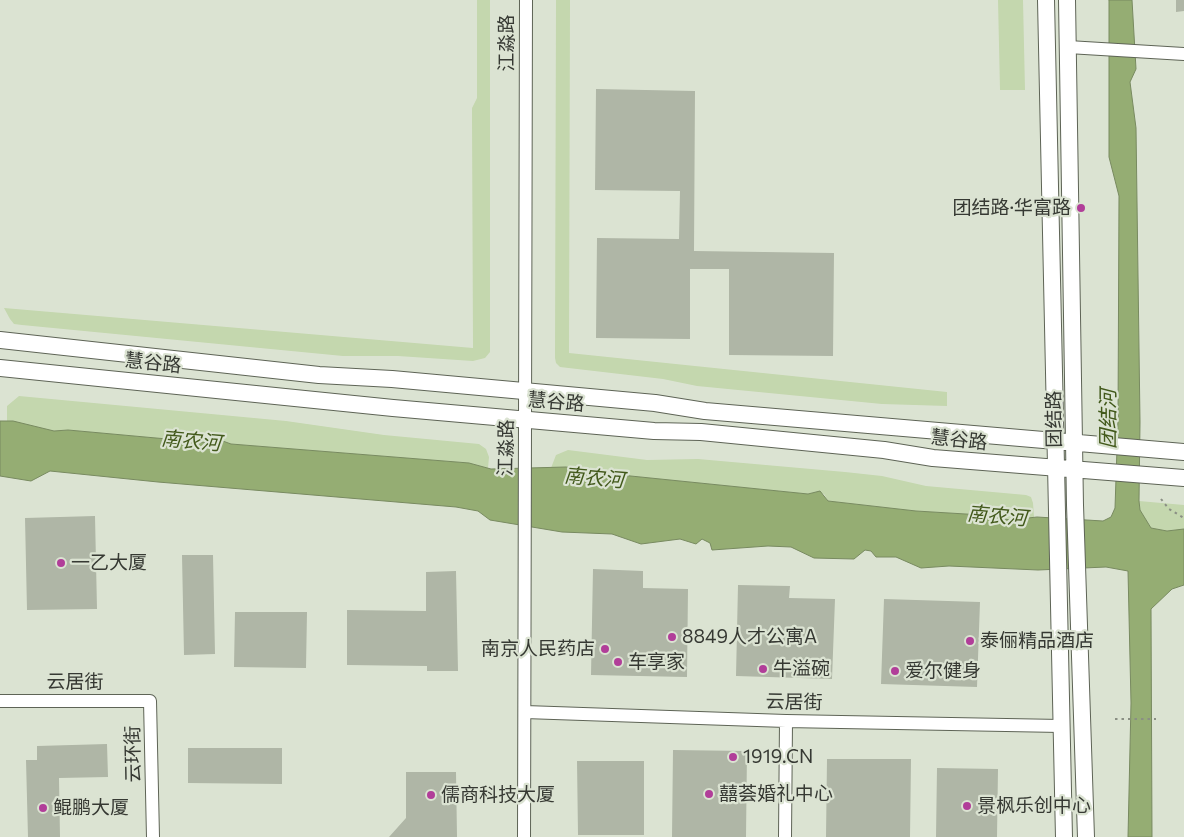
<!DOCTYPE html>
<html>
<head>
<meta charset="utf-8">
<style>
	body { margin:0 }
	canvas { display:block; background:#dbe3d2 }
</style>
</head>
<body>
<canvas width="1184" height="837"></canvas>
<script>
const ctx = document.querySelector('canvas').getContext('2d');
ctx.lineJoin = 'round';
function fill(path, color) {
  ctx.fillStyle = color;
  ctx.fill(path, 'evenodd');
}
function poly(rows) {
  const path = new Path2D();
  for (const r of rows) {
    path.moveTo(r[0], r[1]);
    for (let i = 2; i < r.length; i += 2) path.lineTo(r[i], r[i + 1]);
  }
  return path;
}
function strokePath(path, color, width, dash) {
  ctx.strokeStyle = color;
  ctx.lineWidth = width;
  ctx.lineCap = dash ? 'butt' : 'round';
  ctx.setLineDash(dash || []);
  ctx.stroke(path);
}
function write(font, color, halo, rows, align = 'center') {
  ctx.font = font + ' Commissioner,"Noto Sans SC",sans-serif';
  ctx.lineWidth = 4.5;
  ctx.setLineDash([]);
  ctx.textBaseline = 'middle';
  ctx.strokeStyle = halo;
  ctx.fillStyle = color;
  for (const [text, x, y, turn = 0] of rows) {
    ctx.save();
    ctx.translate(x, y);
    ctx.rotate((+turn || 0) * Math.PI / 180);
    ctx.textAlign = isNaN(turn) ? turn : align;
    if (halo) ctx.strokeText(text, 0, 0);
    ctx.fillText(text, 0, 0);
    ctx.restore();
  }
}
fill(poly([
	[477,0,490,0,490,352,485,358,473,361,398,356,343,356,22,325,14,324,10,319,4,308,473,348,472,117,472,108,477,98],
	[556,0,570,0,569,353,947,392,947,406,882,404,697,386,663,379,560,367,556,363,555,358],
	[998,0,1023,0,1025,90,1000,90],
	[19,396,286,421,384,435,479,444,486,449,489,457,488,468,469,463,231,444,220,440,211,443,68,430,54,431,7,421,7,406],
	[568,450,647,460,698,459,845,472,882,476,926,486,1026,495,1031,497,1033,503,1034,517,1010,520,982,515,916,511,828,501,824,494,815,492,808,494,601,473,566,467,551,468,556,455],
	[1139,501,1184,505,1184,529,1167,531,1151,528,1140,510]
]), '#c4d7ae');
const water = poly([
	[1109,0,1132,0,1136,69,1130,82,1136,128,1140,422,1139,501,1140,510,1151,528,1167,531,1184,529,1184,585,1172,589,1151,609,1152,837,1128,837,1131,703,1128,571,1106,567,1038,570,949,566,921,568,896,557,876,557,871,551,865,550,854,559,814,558,791,547,768,546,712,550,710,543,702,539,696,544,680,539,641,544,612,534,562,532,490,520,478,511,456,507,158,482,50,471,31,481,0,476,0,421,13,421,54,431,68,430,211,443,220,440,231,444,469,463,491,469,566,467,601,473,808,494,820,491,828,501,916,511,982,515,1010,520,1037,517,1103,521,1111,517,1115,508,1118,419,1119,196,1109,157,1109,0]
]);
fill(water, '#95ad73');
strokePath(water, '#788a60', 1);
fill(poly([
	[1176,0,1184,0,1184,11,1176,12],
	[596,89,695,91,694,251,834,253,833,356,729,355,729,269,690,269,690,339,596,338,597,238,679,239,680,191,595,190],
	[95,516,97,609,27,610,25,518],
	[182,555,213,555,215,654,184,655],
	[593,569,643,571,643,588,688,589,687,677,591,675],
	[456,571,458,671,427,671,427,666,347,665,347,610,426,611,426,572],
	[738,585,790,586,789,598,835,599,832,679,736,676],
	[884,599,980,602,977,687,881,684],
	[235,612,307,612,306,668,234,667],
	[107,744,108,777,59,778,60,837,28,837,26,760,37,760,37,746],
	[188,748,282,748,282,784,188,783],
	[673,750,747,751,746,837,672,837],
	[827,759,911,759,910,837,826,837],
	[577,761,644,761,644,835,578,835],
	[937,768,998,769,997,837,936,837],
	[406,772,456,772,457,837,389,837,406,818]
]), '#afb6a6');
const minor = poly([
	[1068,47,1184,54],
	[0,701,150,701,153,837],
	[525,712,786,721,1061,726],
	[524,837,526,0],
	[785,837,786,721]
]);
const major = poly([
	[1046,0,1064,837],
	[1067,0,1075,505,1086,837],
	[0,340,319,375,392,379,655,403,705,411,1184,452],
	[0,368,393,408,654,431,701,432,884,450,933,458,1184,478]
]);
strokePath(minor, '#5e6456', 14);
strokePath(major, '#5e6456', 18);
strokePath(poly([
	[1161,499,1169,509,1184,518],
	[1115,719,1156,719]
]), '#8a8f84', 2, [2.5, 4]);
strokePath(minor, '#fff', 12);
strokePath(major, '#fff', 16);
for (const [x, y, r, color] of [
	[1081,208,5,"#b13e99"],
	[61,563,5,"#b13e99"],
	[672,637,5,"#b13e99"],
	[970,641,5,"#b13e99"],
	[605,649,5,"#b13e99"],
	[618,662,5,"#b13e99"],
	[763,669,5,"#b13e99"],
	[895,671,5,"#b13e99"],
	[733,757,5,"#b13e99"],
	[709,794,5,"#b13e99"],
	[431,795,5,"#b13e99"],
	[967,806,5,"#b13e99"],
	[43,808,5,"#b13e99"]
]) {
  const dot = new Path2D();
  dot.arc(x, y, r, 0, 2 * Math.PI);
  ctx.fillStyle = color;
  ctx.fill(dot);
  strokePath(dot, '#dbe3d2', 2);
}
write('19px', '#363933', '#dbe3d2', [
	["江淼路",507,43,-90],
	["慧谷路",153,363,6],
	["慧谷路",556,402,5],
	["团结路",1054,419,-91],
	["慧谷路",959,440,6],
	["江淼路",506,448,-89],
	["云居街",75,682],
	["云居街",794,702,1],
	["云环街",133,754,-91]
]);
write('19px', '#363933', '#dbe3d2', [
	["团结路·华富路",1071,208,"right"],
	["一乙大厦",71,563],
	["8849人才公寓A",682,637],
	["泰俪精品酒店",980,641],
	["南京人民药店",595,649,"right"],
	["车享家",628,662],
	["牛溢碗",773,669],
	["爱尔健身",905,671],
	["1919.CN",743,757],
	["囍荟婚礼中心",719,794],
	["儒商科技大厦",441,795],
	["景枫乐创中心",977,806],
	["鲲鹏大厦",53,808]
], 'left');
write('italic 20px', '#42591b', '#dbe3d2', [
	["团结河",1108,419,-90],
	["南农河",191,441,5],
	["南农河",594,478,5],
	["南农河",997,516,5]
]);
</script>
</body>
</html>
